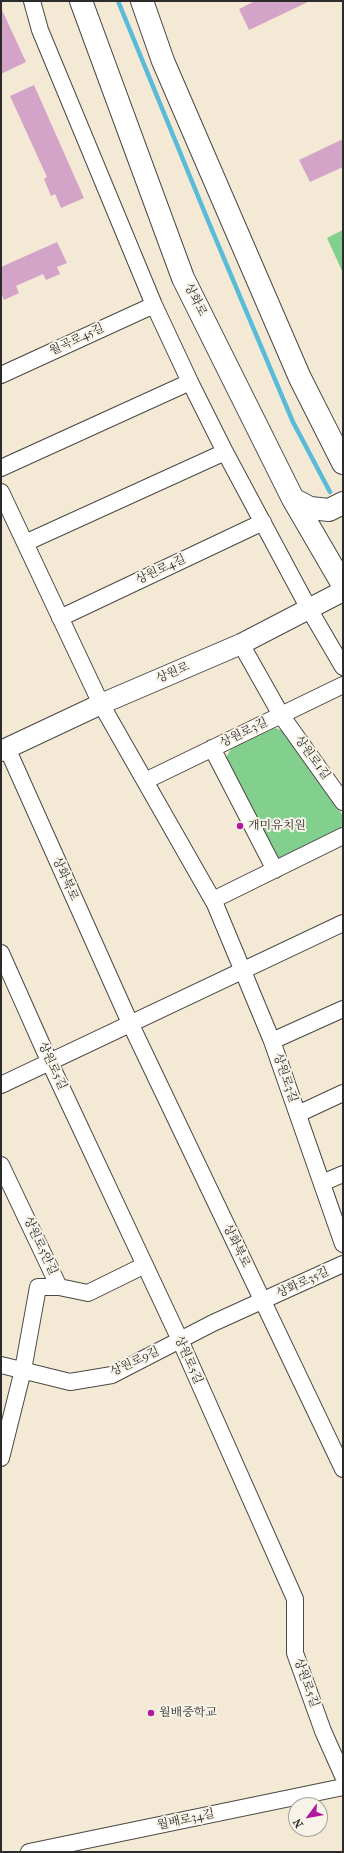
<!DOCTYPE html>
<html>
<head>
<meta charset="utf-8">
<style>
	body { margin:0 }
	#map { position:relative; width:344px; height:1853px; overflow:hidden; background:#f4e9d4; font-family:"IM FELL French Canon",serif }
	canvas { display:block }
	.frame { position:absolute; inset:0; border:2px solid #2b2b2b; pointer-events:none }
	.north { position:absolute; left:288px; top:1797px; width:40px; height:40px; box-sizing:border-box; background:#f7f3e8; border:1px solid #a5a39c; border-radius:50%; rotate:238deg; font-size:11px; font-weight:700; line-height:16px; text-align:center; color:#2b2b2b }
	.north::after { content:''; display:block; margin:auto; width:14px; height:18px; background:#b5179e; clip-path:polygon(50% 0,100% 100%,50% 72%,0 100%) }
</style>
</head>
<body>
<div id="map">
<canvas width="344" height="1853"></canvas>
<div class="frame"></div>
<div class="north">N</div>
</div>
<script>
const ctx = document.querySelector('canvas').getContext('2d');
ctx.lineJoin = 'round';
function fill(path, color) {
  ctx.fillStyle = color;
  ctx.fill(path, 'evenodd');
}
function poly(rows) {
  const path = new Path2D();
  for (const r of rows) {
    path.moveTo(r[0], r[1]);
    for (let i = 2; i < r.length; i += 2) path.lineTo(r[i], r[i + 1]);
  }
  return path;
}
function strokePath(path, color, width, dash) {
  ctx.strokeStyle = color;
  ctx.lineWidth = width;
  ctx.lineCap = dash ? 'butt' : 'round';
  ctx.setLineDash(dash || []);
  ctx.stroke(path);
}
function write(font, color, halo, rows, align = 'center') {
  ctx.font = font + ' "IM FELL French Canon","Noto Serif KR",serif';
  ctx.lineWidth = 4;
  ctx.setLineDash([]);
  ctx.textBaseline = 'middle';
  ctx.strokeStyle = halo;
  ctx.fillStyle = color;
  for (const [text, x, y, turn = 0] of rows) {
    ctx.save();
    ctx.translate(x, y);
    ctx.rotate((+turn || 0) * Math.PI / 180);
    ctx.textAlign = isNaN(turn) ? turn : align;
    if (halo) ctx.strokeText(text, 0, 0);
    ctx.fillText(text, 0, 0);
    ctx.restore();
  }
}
fill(poly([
	[343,230,343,273,327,238],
	[275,728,286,732,343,816,341,832,283,863,273,858,224,761,231,749]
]), '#82cf8e');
strokePath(poly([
	[118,1,209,223,293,422,330,492]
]), '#5abbd8', 4.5);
fill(poly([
	[255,1,310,1,249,30,239,9],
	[1,8,26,62,1,74],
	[34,85,84,198,61,208,55,194,51,196,44,179,47,177,10,96],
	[343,139,343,167,310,182,299,160],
	[57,242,67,263,57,267,60,274,46,280,43,274,16,286,19,293,4,300,1,293,1,267]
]), '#d3a4c8');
const minor = poly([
	[32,1,40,30,154,305,190,382,225,452,309,609,343,667],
	[1,375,154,305],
	[1,468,190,382],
	[1,492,101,704,215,904,272,1041,343,1244],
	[25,543,225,452],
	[60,618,263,522],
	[241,644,281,715,343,802],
	[7,748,130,1023,343,1469],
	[212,748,275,870],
	[145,781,343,685],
	[213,900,343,836],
	[1,953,50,1063,180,1340,295,1599,295,1653,323,1731,343,1776],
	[272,1041,343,1009],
	[1,1085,343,923],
	[298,1114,343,1093],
	[1,1165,59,1287,88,1293,145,1265],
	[322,1183,343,1174],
	[1,1365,70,1382,112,1375,213,1323,343,1264],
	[1,1458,23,1370,38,1287,59,1287],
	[29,1852,343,1787]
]);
const tertiary = poly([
	[1,751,101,704,241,644,343,591]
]);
const secondary = poly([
	[81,1,183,278,293,499,343,585],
	[142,1,163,61,300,378,343,463],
	[293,499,310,508,329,510,343,503]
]);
strokePath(minor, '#494844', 18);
strokePath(tertiary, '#494844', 22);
strokePath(secondary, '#494844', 24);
strokePath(minor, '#fff', 16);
strokePath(tertiary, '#fff', 20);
strokePath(secondary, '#fff', 22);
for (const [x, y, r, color] of [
	[240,826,4,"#b5179e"],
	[151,1713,4,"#b5179e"]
]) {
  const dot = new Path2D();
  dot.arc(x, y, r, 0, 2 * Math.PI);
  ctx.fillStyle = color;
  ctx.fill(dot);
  strokePath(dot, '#f7f3e8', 1.5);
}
write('12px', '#2b2b2b', '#f7f3e8', [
	["상화로",195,300,63],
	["월곡로45길",77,340,-25],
	["상원로4길",161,570,-25],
	["상원로",173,673,-23],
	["상원로3길",244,733,-26],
	["상원로1길",312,758,54],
	["상화북로",65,879,66],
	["상원로5길",52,1066,65],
	["상원로3길",285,1078,71],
	["상원로5안길",40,1246,65],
	["상화북로",236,1246,64],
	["상화로35길",303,1283,-25],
	["상원로5길",188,1360,66],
	["상원로9길",135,1362,-25],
	["상원로5길",306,1683,70],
	["월배로34길",186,1820,-12]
]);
write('12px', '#2b2b2b', '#f7f3e8', [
	["개미유치원",248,826],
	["월배중학교",159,1713]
], 'left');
</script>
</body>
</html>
